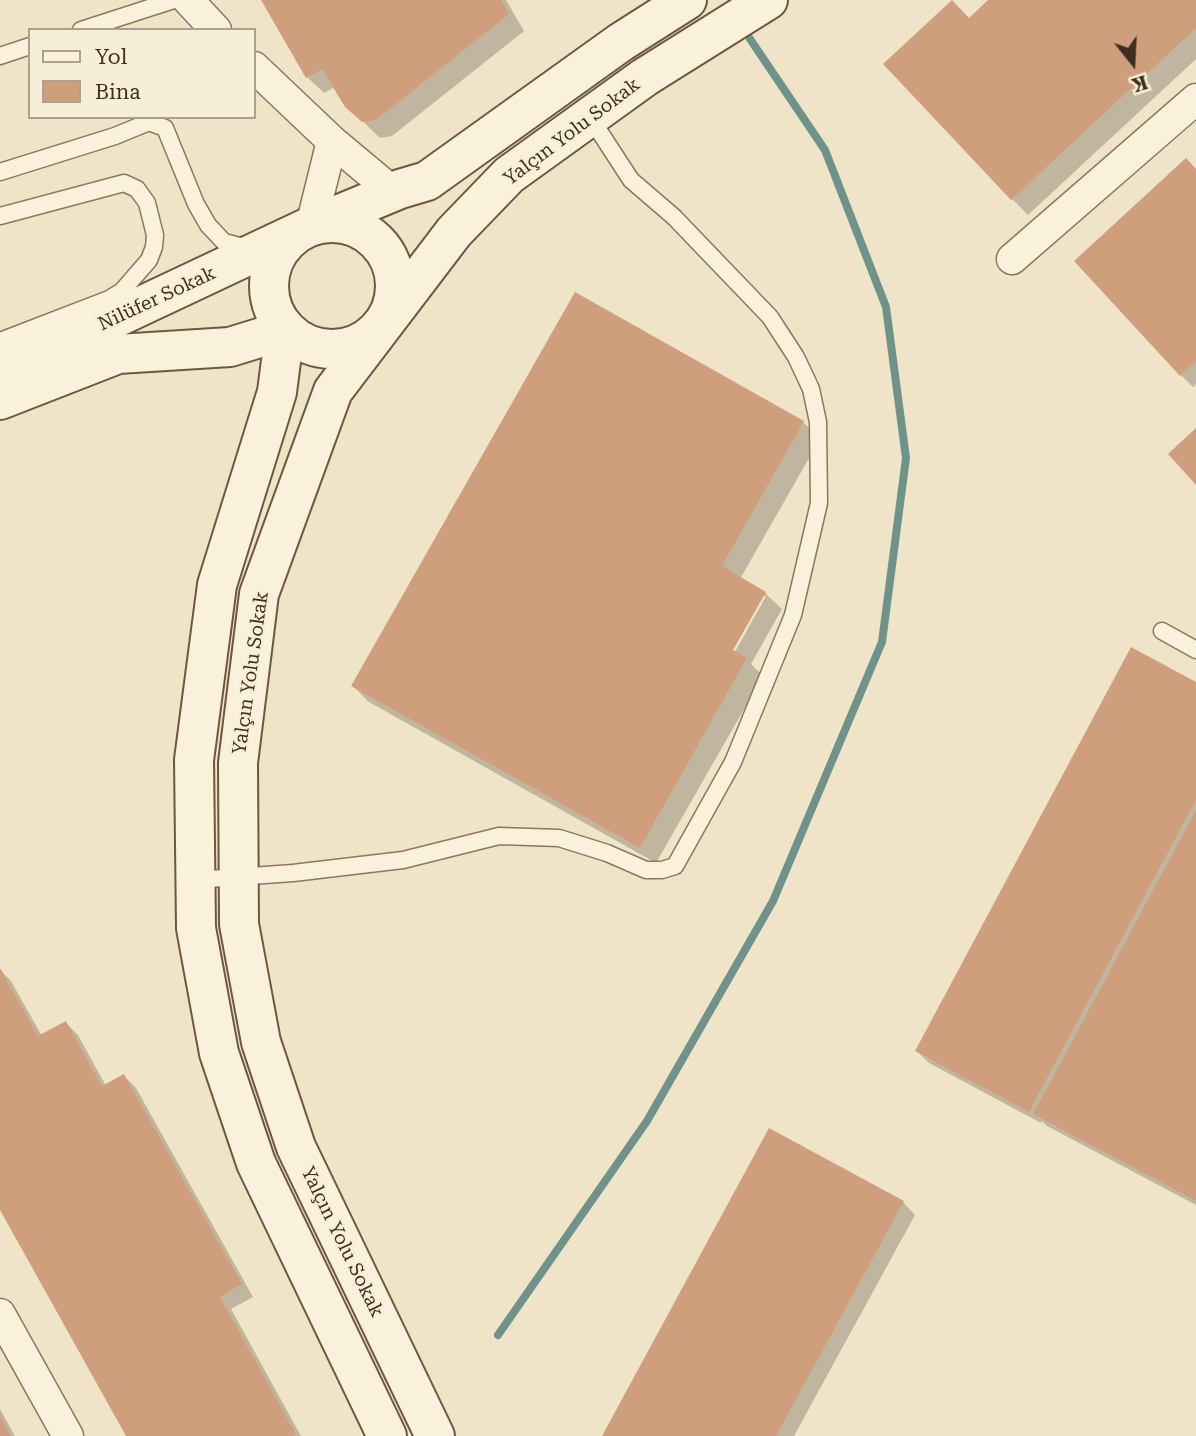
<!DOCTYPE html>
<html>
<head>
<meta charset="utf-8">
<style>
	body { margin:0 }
	#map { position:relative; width:1196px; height:1436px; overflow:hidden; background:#f0e4c8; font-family:"Roboto Serif",serif }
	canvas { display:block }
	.legend { position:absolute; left:28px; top:28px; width:228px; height:91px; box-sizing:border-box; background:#f7eed8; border:2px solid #ada18e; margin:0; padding:9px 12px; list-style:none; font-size:21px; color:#3d2e20 }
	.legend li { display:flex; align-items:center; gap:14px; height:35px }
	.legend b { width:35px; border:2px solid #ada18e }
	.north { position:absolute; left:1098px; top:28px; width:70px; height:70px; -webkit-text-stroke:5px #f7eed8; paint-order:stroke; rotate:162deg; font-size:19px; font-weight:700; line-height:28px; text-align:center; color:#3d2e20 }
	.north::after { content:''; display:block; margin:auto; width:24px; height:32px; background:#3d2e20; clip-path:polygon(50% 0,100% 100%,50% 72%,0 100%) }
</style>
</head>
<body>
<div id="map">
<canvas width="1196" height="1436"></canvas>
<ul class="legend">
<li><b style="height:9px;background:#faf1dc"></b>Yol</li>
<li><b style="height:19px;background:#cf9f7d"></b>Bina</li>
</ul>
<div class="north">K</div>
</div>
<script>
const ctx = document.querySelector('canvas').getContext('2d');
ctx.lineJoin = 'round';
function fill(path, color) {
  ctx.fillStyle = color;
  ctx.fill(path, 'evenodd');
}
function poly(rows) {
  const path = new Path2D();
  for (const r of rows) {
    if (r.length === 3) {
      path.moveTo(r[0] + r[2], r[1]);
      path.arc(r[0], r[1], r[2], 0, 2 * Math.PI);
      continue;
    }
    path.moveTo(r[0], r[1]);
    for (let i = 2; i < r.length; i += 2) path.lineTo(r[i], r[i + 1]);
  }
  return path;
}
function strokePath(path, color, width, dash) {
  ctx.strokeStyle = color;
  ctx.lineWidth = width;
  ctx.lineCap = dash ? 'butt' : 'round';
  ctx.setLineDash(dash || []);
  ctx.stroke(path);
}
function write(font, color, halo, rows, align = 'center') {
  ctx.font = font + ' "Roboto Serif",serif';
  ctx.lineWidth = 5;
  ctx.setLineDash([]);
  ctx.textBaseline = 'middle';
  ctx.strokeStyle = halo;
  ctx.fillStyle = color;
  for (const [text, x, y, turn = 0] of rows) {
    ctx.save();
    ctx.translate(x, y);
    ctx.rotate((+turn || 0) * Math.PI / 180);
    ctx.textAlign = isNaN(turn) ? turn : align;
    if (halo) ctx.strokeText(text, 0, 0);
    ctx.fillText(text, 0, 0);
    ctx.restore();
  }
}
fill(poly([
	[263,0,506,0,524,31,392,136,380,138,347,106,335,87,324,93,307,77],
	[991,0,1196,0,1196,59,1028,215,1012,199,970,20],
	[1196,171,1196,384,1193,387,1181,375],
	[575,294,803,422,820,439,740,579,765,593,782,609,751,664,763,676,656,863,369,702,353,686],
	[762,596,766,596,731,659,728,657],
	[1196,684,1196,1205,1047,1126,1042,1121,1041,1123,929,1063,917,1051],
	[0,970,11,981,42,1036,66,1023,78,1035,106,1086,124,1076,136,1088,253,1297,231,1309,301,1436,128,1436,0,1206],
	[903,1202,915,1215,794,1436,604,1436],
	[0,1409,15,1436,0,1436]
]), '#0003');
strokePath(poly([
	[498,1335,647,1121,773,901,882,642,906,458,886,307,825,150,750,39]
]), '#6f938a', 8);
fill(poly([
	[261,0,501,0,509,14,376,120,362,122,345,107,322,69,306,78],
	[952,0,969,18,988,0,1196,0,1196,28,1011,200,883,64],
	[1186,158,1196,169,1196,361,1180,376,1074,261],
	[575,292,804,421,722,566,766,592,733,650,747,658,640,848,351,686],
	[1196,428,1196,485,1168,454],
	[1131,647,1196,682,1196,800,1029,1112,915,1051],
	[1196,810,1196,1201,1033,1114],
	[0,968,38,1036,66,1021,102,1086,124,1074,242,1284,220,1297,296,1434,293,1436,126,1436,0,1210],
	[769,1128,904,1201,776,1436,602,1436],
	[0,1416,11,1436,0,1436]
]), '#cf9f7d');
const lane = poly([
	[81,30,174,0],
	[0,56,30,46],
	[0,172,115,136,149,122,165,128,196,204,208,225,224,242,248,248],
	[0,216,124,183,137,189,147,203,155,235,154,247,149,260,122,291,109,299,0,341],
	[1162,631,1196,650],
	[195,880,293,873,403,860,499,836,559,838,607,853,646,870,662,870,675,866,733,762,793,615,819,503,818,422,811,389,796,357,770,317,674,217,631,180,590,117]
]);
const street = poly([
	[188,0,216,30],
	[254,67,332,141,393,192],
	[311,226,332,141],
	[1012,259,1196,99],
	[0,1314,68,1436]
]);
const secondary = poly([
	[332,286,63],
	[285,330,277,392,217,585,194,760,196,928,219,1053,256,1163,387,1436],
	[0,364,52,348,311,226,400,189,427,181,621,42,687,0],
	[0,400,118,354,230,347,285,330],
	[435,1436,296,1147,261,1042,239,924,238,763,259,594,333,391,454,232,509,175,645,77,768,0]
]);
strokePath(lane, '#8d765c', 19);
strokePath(street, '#8d765c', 33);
strokePath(secondary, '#6f573f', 42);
strokePath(lane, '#faf1dc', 16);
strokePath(street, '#faf1dc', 30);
strokePath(secondary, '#faf1dc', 38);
write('19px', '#3d2e20', '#f7eed8', [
	["Yalçın Yolu Sokak",572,132,-37],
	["Nilüfer Sokak",157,299,-25],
	["Yalçın Yolu Sokak",251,673,-82],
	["Yalçın Yolu Sokak",342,1242,64]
]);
</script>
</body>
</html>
